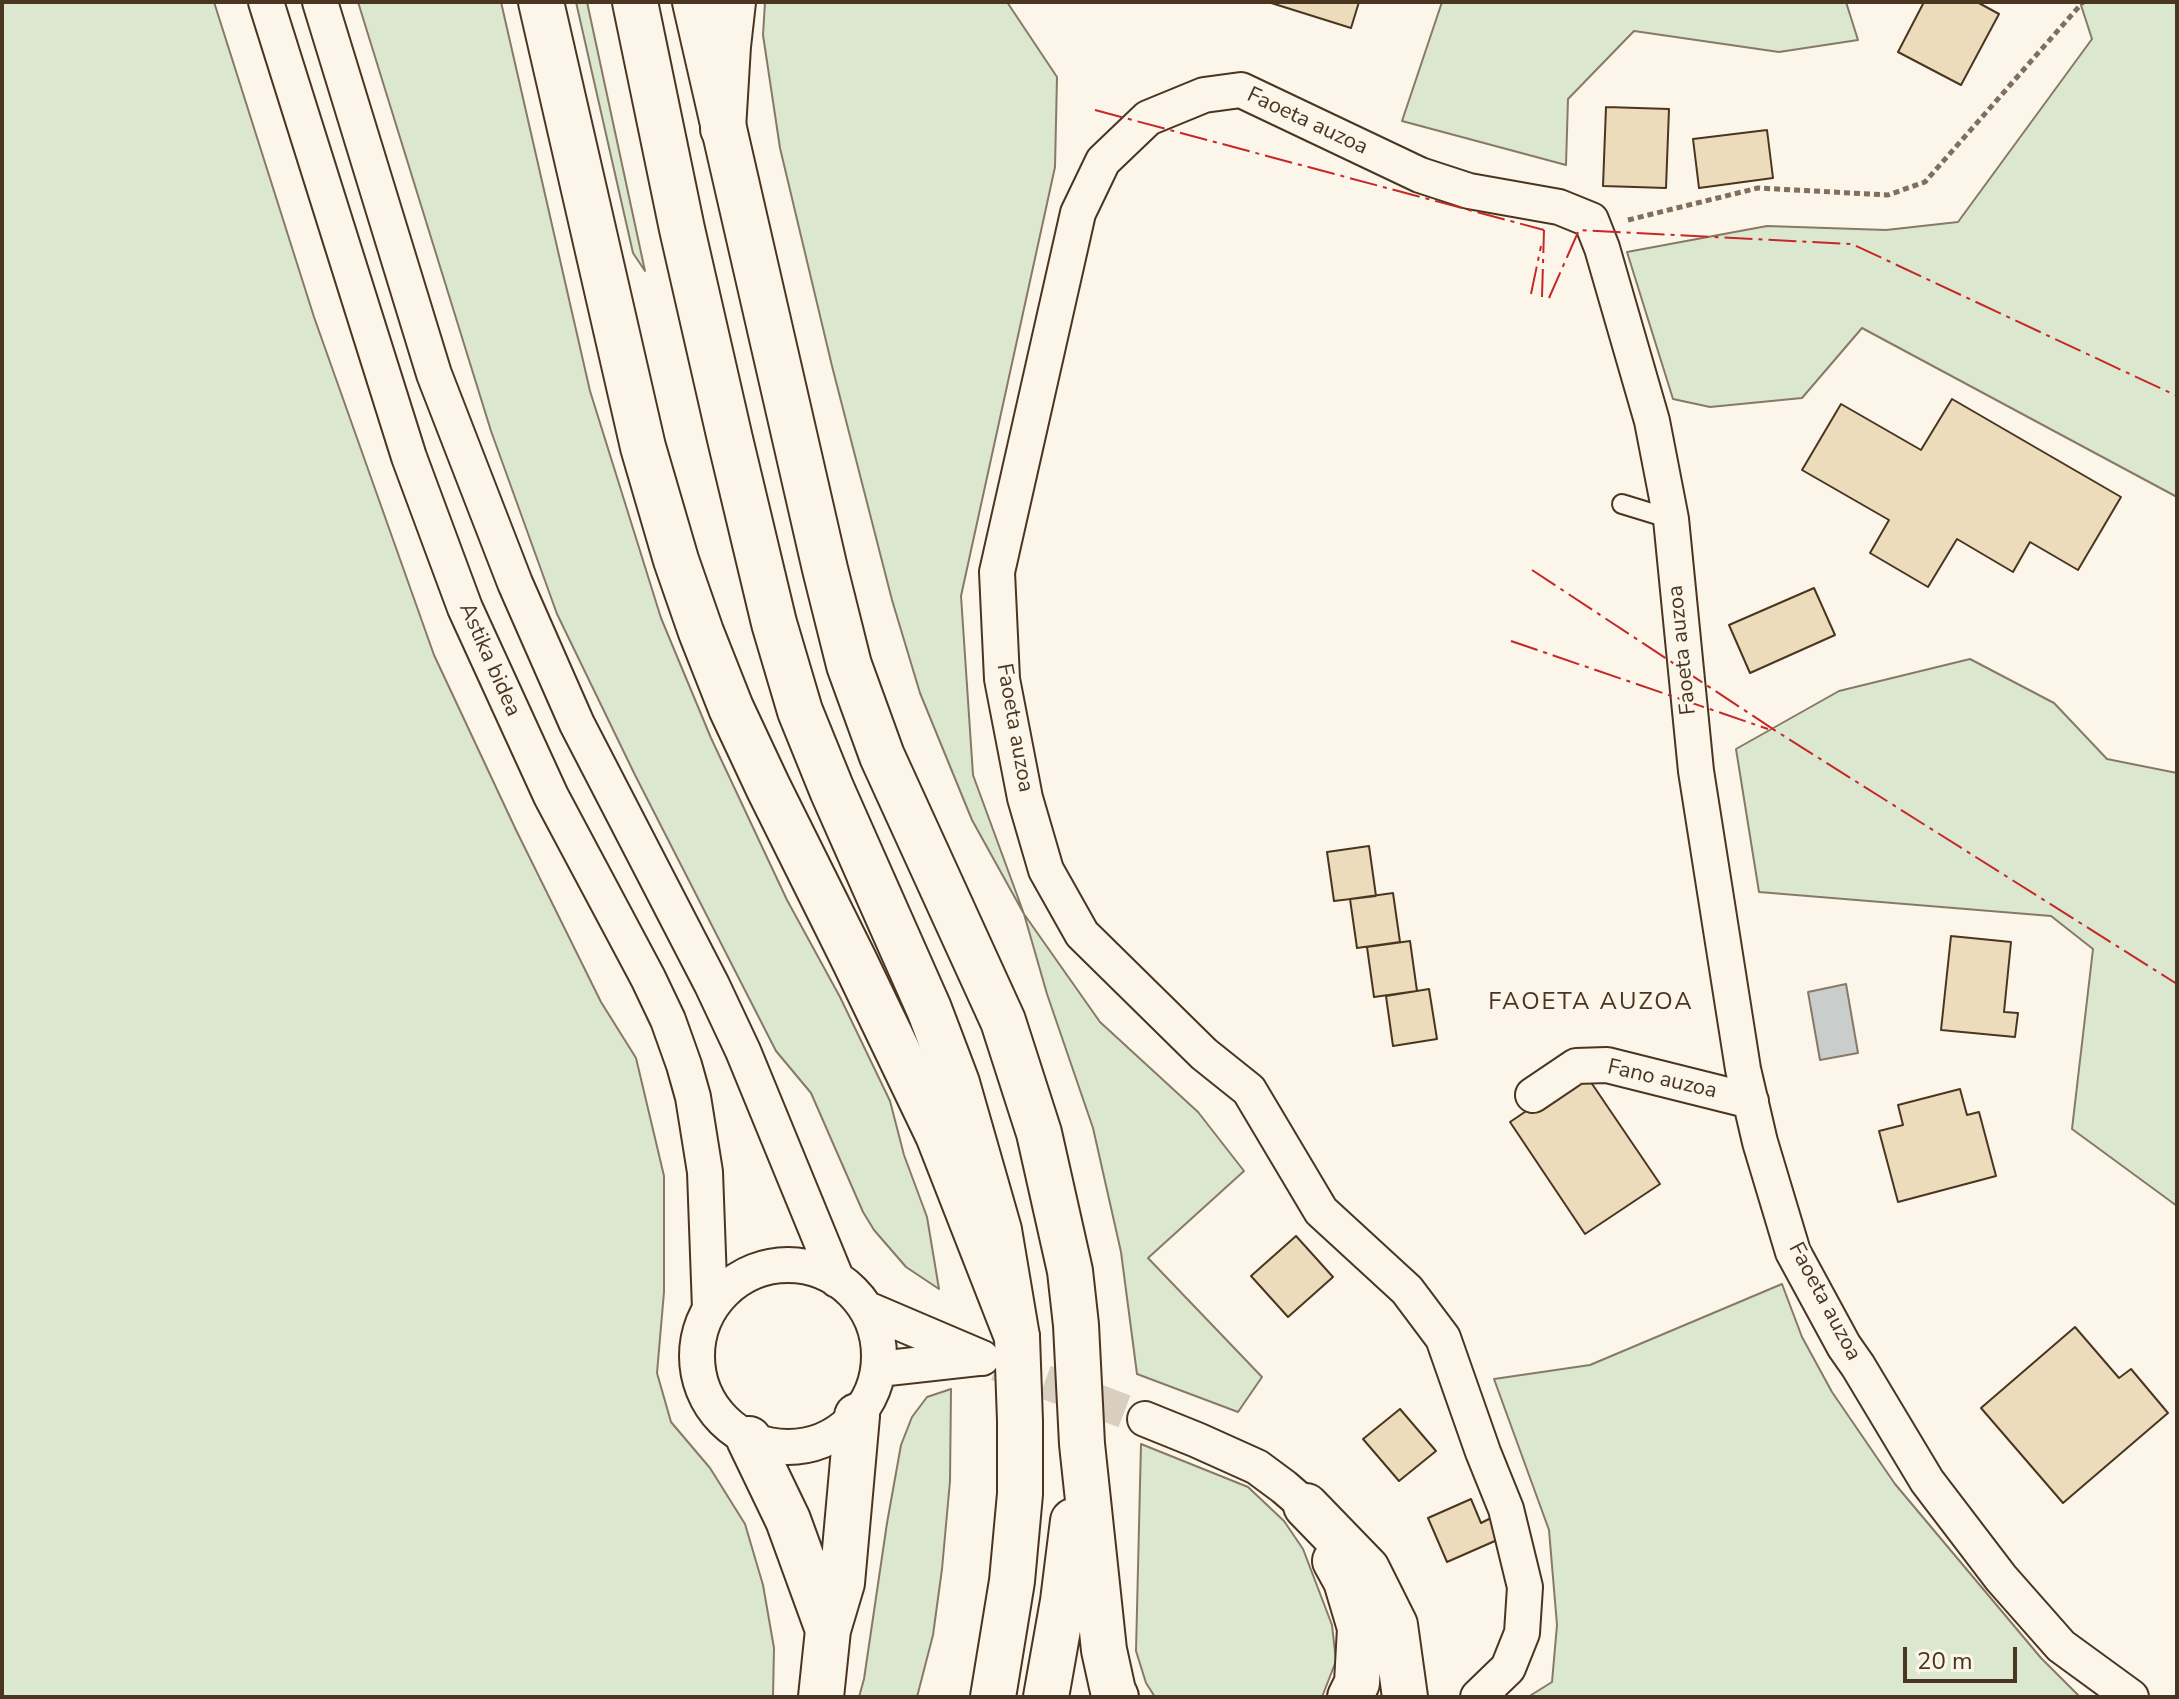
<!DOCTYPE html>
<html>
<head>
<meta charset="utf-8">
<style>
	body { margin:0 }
	#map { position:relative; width:2179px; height:1699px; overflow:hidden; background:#fbf6e9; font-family:"Nunito Sans",sans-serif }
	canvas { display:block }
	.frame { position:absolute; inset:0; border:4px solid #4a3520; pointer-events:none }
	.scale { position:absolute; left:1903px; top:1647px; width:114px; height:36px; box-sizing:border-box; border:4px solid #4a3520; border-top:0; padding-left:10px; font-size:24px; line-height:28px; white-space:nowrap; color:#4a3520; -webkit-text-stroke:6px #fbf6e9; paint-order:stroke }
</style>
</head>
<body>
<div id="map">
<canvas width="2179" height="1699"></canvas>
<div class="frame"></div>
<div class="scale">20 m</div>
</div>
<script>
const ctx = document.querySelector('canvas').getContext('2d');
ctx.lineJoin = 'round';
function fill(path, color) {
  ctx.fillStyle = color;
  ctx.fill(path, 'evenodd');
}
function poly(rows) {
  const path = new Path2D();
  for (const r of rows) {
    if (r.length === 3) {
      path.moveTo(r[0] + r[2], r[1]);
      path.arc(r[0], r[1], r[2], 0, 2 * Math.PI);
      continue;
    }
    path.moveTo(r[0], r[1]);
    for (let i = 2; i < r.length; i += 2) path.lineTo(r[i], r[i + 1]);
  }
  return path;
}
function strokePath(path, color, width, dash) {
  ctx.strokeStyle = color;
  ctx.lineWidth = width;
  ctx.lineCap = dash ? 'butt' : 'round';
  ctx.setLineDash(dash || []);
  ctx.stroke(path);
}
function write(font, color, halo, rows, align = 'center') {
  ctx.font = font + ' "Nunito Sans",sans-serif';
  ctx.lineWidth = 6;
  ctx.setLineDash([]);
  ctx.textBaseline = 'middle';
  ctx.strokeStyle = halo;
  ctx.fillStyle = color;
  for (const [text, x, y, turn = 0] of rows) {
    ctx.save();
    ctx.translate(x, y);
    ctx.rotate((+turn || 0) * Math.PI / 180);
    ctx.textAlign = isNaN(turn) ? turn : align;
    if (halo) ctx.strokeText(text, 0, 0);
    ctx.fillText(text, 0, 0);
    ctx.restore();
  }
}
const green = poly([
	[2,2,214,2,314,317,434,655,516,830,601,1002,636,1058,664,1176,664,1292,657,1373,671,1422,710,1468,745,1524,763,1585,774,1648,773,1697,2,1697,2,2],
	[358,2,501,2,590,391,661,618,711,738,787,900,840,997,890,1101,904,1155,927,1217,939,1289,906,1267,874,1230,863,1212,811,1093,776,1051,635,775,557,614,491,431,358,2],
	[576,2,587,2,645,271,633,253,576,2],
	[765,2,1007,2,1057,77,1055,167,961,596,973,775,1024,914,1100,1022,1198,1112,1244,1171,1148,1258,1262,1377,1238,1412,1137,1374,1121,1252,1093,1128,1047,994,1024,914,972,820,920,693,892,600,832,366,780,148,763,35,765,2],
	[1442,2,1846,2,1858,40,1779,52,1634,31,1568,99,1566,165,1402,121,1442,2],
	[2080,2,2177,2,2177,497,1862,328,1802,398,1710,407,1673,399,1627,252,1767,226,1886,230,1958,222,2092,39,2080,2],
	[1970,659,2054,703,2107,759,2177,773,2177,1206,2072,1129,2093,949,2051,916,1759,892,1736,749,1839,691,1970,659],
	[1782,1284,1802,1337,1832,1392,1895,1484,2041,1658,2080,1697,1528,1697,1552,1682,1557,1625,1549,1530,1494,1379,1590,1365,1782,1284],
	[951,1389,950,1481,942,1569,933,1635,917,1697,859,1697,864,1679,887,1523,901,1445,912,1417,927,1397,951,1389],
	[1141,1444,1248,1487,1284,1521,1303,1549,1332,1625,1336,1661,1322,1697,1155,1697,1146,1683,1136,1651,1141,1444]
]);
fill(green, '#dce7d0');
strokePath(green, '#887966', 2);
const water = poly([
	[1846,984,1858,1053,1820,1060,1808,992,1846,984]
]);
fill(water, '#c9cecd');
strokePath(water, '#887966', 2);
const building = poly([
	[1268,2,1359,2,1351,28,1268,2],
	[1924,2,1977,2,1999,14,1961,85,1898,52,1924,2],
	[1606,107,1669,109,1666,188,1603,186,1606,107],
	[1767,130,1773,178,1699,188,1693,139,1767,130],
	[1952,399,2121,497,2078,570,2030,542,2013,572,1957,539,1928,587,1870,553,1889,520,1802,470,1841,404,1921,450,1952,399],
	[1814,588,1835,635,1750,673,1729,625,1814,588],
	[1369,846,1376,896,1334,901,1327,852,1369,846],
	[1393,893,1400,942,1357,948,1350,899,1393,893],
	[1951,936,2011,942,2004,1012,2018,1013,2015,1037,1941,1030,1951,936],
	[1410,941,1417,991,1374,997,1367,947,1410,941],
	[1429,989,1437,1039,1393,1046,1386,996,1429,989],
	[1584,1072,1660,1184,1585,1234,1510,1122,1584,1072],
	[1960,1089,1967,1115,1979,1112,1996,1176,1898,1202,1879,1131,1903,1125,1898,1105,1960,1089],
	[1296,1236,1333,1277,1288,1317,1251,1276,1296,1236],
	[2075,1327,2119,1378,2131,1369,2168,1413,2063,1503,1981,1408,2075,1327],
	[1400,1409,1436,1451,1399,1481,1363,1439,1400,1409],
	[1471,1499,1481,1523,1495,1516,1504,1537,1447,1562,1428,1518,1471,1499]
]);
fill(building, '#ecdcbc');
strokePath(building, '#4a3520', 2);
strokePath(poly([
	[997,1364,1145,1419]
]), '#d8cfc1', 34, [34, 17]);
const service = poly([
	[1622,504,1671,519]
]);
const minor = poly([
	[266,2,409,457,465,608,551,796,648,978,668,1020,684,1065,693,1097,705,1172,710,1309],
	[320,2,434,374,515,583,577,724,712,985,743,1051,837,1280],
	[1533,1095,1576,1066,1607,1065,1751,1101],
	[788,1356,91],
	[867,1309,982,1358],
	[879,1369,978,1358],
	[1145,1419,1197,1440,1257,1467,1284,1487,1306,1506],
	[1478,1697,1508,1668,1522,1633,1525,1587,1506,1509,1483,1452,1443,1338,1407,1290,1321,1211,1249,1090,1204,1054,1082,934,1046,870,1025,798,1002,679,997,572,1078,213,1103,161,1148,118,1204,95,1241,90,1420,175,1469,191,1559,207,1591,220,1602,248,1652,421,1671,519,1696,771,1743,1069,1760,1142,1793,1252,1844,1346,1858,1366,1927,1481,2001,1578,2061,1646,2131,1697]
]);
const primary = poly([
	[635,2,682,229,730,439,774,623,800,711,832,790,929,1009,957,1083,999,1230,1017,1337,1020,1421,1020,1494,1012,1581,993,1697],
	[695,2,825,569,849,665,882,756,1003,1021,1039,1133,1070,1271,1076,1325,1082,1444,1104,1650,1113,1691,1116,1697],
	[749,1439,788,1520,828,1630],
	[1306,1506,1367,1569,1395,1625,1405,1697],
	[1335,1561,1346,1581,1360,1628,1357,1683,1350,1697],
	[821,1697,828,1630,842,1583,857,1416],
	[1046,1697,1063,1601,1073,1521]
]);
const motorway = poly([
	[541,2,643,447,676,560,701,632,731,708,768,787,855,962,938,1135,1017,1337],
	[723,129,728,46,733,2]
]);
strokePath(service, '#4a3520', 22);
strokePath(minor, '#4a3520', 38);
strokePath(primary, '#4a3520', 48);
strokePath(motorway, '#4a3520', 48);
strokePath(poly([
	[1628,220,1758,188,1888,195,1925,182,2083,2]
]), '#7f6f5c', 5, [6, 4]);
strokePath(service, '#fbf6e9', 18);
strokePath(minor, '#fbf6e9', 34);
strokePath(primary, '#fbf6e9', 44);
strokePath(motorway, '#fbf6e9', 44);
strokePath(poly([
	[1095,110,1544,230],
	[1531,294,1541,246],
	[1542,297,1544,230],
	[1549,298,1579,230,1852,244,2177,396],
	[1532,570,1776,731,2177,984],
	[1511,641,1768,729]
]), '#c62828', 2, [28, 6, 4, 6]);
write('22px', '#4a3520', '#fbf6e9', [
	["Faoeta auzoa",1307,122,25],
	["Faoeta auzoa",1683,650,-96],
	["Astika bidea",489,660,66],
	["Faoeta auzoa",1014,728,80],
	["Fano auzoa",1662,1080,13],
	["Faoeta auzoa",1824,1302,62]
]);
ctx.letterSpacing = '2px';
write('24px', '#4a3520', '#fbf6e9', [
	["FAOETA AUZOA",1591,1003]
]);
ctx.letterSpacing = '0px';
</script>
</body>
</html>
